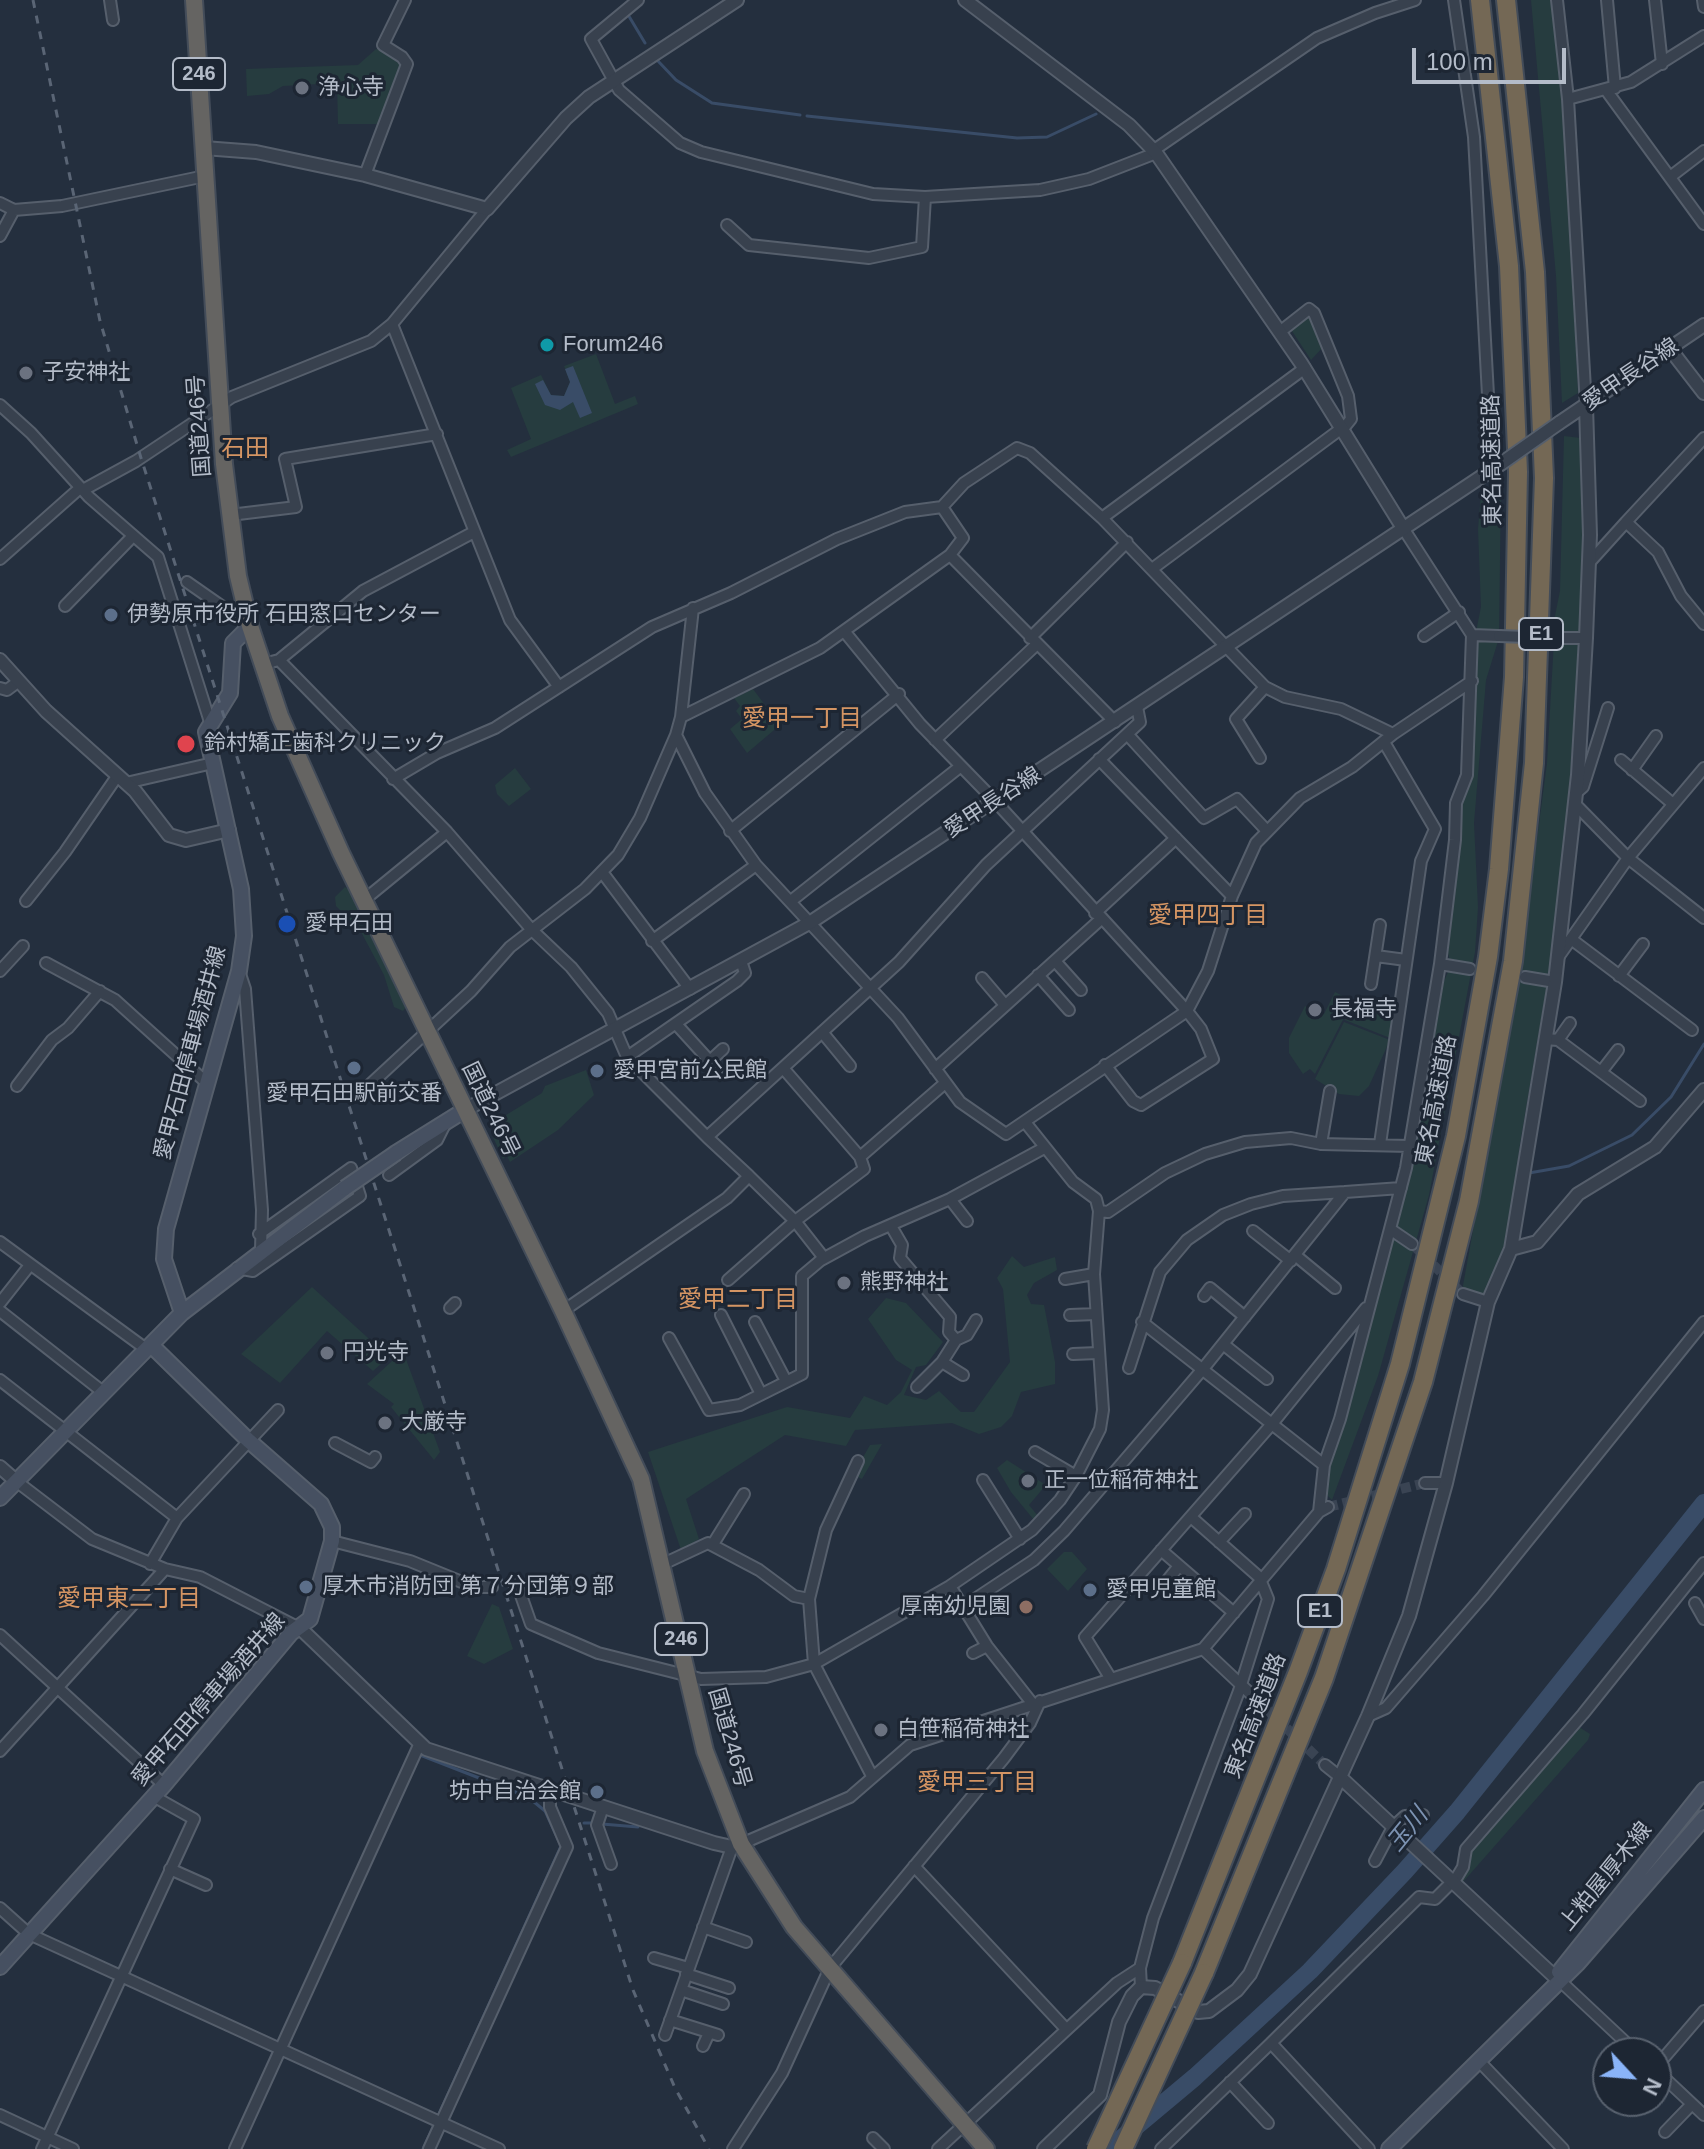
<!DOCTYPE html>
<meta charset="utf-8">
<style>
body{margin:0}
#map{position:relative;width:1704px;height:2149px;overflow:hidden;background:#242f3e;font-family:Arial,sans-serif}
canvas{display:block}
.north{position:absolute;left:1592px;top:2037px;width:80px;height:80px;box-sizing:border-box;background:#1d2633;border:2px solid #59626f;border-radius:50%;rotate:116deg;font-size:22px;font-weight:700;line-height:32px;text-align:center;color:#b4bcc9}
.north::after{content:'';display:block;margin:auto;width:28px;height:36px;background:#8ab4f8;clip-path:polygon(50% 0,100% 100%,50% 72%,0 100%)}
.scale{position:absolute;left:1412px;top:48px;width:154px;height:36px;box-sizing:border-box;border:4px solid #b4bcc9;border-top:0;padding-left:10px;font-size:24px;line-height:28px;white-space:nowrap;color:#b4bcc9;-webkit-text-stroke:6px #1d2633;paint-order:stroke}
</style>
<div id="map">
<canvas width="1704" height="2149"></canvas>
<div class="north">N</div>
<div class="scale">100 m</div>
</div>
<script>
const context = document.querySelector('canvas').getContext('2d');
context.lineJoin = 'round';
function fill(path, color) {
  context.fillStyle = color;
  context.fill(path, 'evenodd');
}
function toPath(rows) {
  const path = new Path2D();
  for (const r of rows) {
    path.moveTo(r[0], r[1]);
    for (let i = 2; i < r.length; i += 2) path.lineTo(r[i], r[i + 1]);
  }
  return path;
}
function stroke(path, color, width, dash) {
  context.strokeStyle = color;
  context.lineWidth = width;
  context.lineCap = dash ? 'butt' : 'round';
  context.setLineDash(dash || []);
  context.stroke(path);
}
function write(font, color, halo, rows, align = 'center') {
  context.font = font + ' Arial,"Noto Sans JP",sans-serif';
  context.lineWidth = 6;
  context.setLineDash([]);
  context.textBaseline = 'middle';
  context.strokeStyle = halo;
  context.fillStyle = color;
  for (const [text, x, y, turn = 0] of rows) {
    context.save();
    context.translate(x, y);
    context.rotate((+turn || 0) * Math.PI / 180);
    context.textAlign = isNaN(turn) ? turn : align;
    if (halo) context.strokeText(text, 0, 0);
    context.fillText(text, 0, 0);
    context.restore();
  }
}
const green = toPath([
 [1531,0,1554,0,1564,95,1578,393,1562,403,1556,276],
 [376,49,397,55,401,61,380,124,338,124,337,83,283,86,269,94,247,96,246,69,358,65],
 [1306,316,1311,316,1325,345,1311,360,1290,328],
 [596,354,615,404,635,396,638,404,511,457,507,450,531,439,511,388,541,375,551,395,564,396,570,382,564,366],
 [1564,436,1581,438,1584,542,1581,629,1576,637,1579,643,1569,802,1552,969,1543,978,1547,985,1520,1144,1508,1244,1486,1294,1462,1291,1518,983,1547,763,1554,640,1566,633,1552,631,1560,591],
 [1501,481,1499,638,1486,680,1474,823,1478,907,1475,952,1429,1195,1378,1376,1332,1500,1322,1490,1345,1418,1388,1247,1439,993,1451,965,1448,953,1461,835,1458,804,1470,777,1476,698,1475,637,1481,607,1478,529,1481,493],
 [753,689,780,725,747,753,730,729,742,719,736,711,740,706,734,698],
 [515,768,531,789,509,806,497,794,495,785],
 [345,887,351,891,406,1007,403,1011,394,1007,384,975,360,930,336,906,335,897],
 [1335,992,1353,1001,1373,1001,1371,1011,1394,1014,1390,1038,1345,1020,1350,1006,1315,1074,1310,1069,1303,1074,1289,1053,1289,1038,1305,1006,1324,1014],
 [1344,1022,1390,1040,1369,1086,1359,1096,1339,1094,1315,1079],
 [586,1070,594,1095,558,1130,510,1162,507,1156,503,1159,492,1135,493,1123,542,1093,545,1086],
 [1012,1256,1024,1267,1055,1257,1057,1270,1034,1283,1027,1295,1031,1304,1044,1305,1055,1362,1055,1384,1021,1392,1012,1416,1001,1427,979,1434,952,1423,855,1430,846,1446,785,1435,686,1499,699,1539,681,1550,648,1452,787,1407,850,1418,864,1396,887,1405,901,1392,912,1370,896,1360,868,1319,886,1298,906,1303,943,1342,926,1365,916,1367,904,1395,926,1400,939,1391,961,1412,974,1412,1010,1362,1003,1289,997,1278],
 [312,1287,389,1357,373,1371,327,1331,280,1383,241,1354],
 [403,1351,440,1452,434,1460,391,1407,394,1404,367,1384],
 [882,1444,862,1479,853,1475,870,1445],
 [1007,1460,1046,1485,1029,1505,1038,1516,1034,1520,1011,1492,997,1468],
 [1064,1552,1072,1552,1087,1569,1068,1591,1047,1569],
 [492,1604,499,1607,513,1649,484,1664,467,1656],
 [1579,1727,1590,1734,1588,1740,1463,1882,1458,1877,1467,1854]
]);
const water = toPath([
 [573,366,592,413,580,418,573,402,560,410,545,405,535,384,543,380,551,395,564,396,570,382,565,369]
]);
const stream = toPath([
 [627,13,645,43],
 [658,61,676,80,712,103,800,115],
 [807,116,1017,138,1047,137,1096,114],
 [1529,1173,1569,1166,1632,1135,1671,1097,1704,1044],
 [420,1755,528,1797,545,1811,561,1846,423,2149],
 [584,1823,593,1823],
 [602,1824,638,1827]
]);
const river = toPath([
 [1109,2149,1195,2077,1310,1971,1405,1871,1457,1812,1704,1503]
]);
const minorTunnel = toPath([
 [1412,1244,1463,1294],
 [1328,1507,1425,1483],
 [1254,1697,1325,1765]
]);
const minor = toPath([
 [110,0,113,20],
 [638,0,591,39,619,90,680,143,701,152,873,194,925,197,1040,190,1089,179,1156,153],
 [1454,0,1474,137,1492,469],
 [1557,0,1568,99,1586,406],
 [1607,0,1615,88],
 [1655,0,1662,64],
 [1703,0,1704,7],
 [1606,90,1704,224],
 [1568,99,1631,82,1704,36],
 [1154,150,1317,38,1375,13,1415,0],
 [365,175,407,64,402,57,383,45,405,0],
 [1670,177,1704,151],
 [0,203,14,210,62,206,205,176],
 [727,225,749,245,869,258,922,247,925,197],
 [0,236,14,210],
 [392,324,510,620,559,687],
 [1281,331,1309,309,1314,313,1348,396,1351,419,1343,429],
 [0,405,31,433,89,497,158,557,210,722],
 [83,490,136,461,232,397,371,341,392,324,487,209],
 [230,515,296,507,285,459,437,434],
 [1102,518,1305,368],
 [1626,522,1704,438],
 [950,555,1115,722],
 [0,559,80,488],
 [1588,564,1626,522,1658,552,1681,596,1704,624],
 [1152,569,1342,428],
 [187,582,250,626],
 [65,606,133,536],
 [844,631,920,724,995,801,1187,1011,1201,1029,1213,1059,1141,1105,1133,1101,1105,1065],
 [1472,635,1499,636],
 [1424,636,1459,612],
 [1030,638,1127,542],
 [1554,638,1586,638],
 [279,660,363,591,474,532],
 [263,664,279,660,447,832,531,929,571,967,608,1013,627,1057,707,1137],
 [0,688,7,690,19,681],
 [681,717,820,648,950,555,963,538,942,507],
 [1127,734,1204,818,1237,799,1267,831],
 [676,735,705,793,756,865,898,1018,960,1102,1006,1134,1187,1011,1208,971,1232,896,1256,843,1300,798,1352,767,1393,734,1472,681],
 [935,740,1036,645],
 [1384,742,1435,829],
 [1260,758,1236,719,1265,687],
 [1099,759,1232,896],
 [1621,760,1673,804],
 [1632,770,1656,736],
 [393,779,437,753,495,728,652,627,731,593,837,539,905,512,942,507,964,483,1017,448,1030,453,1102,518,1265,687,1285,697,1341,709,1393,734],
 [126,783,213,763],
 [1576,793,1583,787,1608,708],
 [1575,804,1628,858,1704,918],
 [730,831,899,694],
 [602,872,690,989],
 [364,900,447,832],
 [26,901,65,852,118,775],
 [791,901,961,766],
 [1095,913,1176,838],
 [1571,939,1692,1030],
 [652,941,756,865],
 [1376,956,1406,960],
 [1559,956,1628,858,1704,768],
 [1055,961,1081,990],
 [46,963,115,1000,208,1084],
 [1440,964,1470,969],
 [0,971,23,946],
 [239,971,245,989,262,1210,261,1250],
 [1038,975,1069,1010],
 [1619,976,1643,944],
 [1525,977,1555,982],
 [982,978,1005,1005],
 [1371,984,1380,925],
 [676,1024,717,1069],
 [822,1032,850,1066],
 [1545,1039,1558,1040,1640,1101],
 [1558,1040,1570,1023],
 [627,1057,737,981,745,973,741,961],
 [710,1061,723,1049],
 [935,1069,1101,919],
 [1601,1072,1618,1050],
 [17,1086,52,1040,68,1028,100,991],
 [361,1093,471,991,510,947,585,889,618,855,640,818,676,735,681,717,693,608],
 [1321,1144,1330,1091],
 [1380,1144,1421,861,1435,829],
 [860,1157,944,1084],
 [389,1175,437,1140,445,1124],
 [749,1176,795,1221,864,1169,860,1157,783,1068],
 [950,1199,967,1221],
 [1099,1211,1108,1212,1165,1173,1205,1154,1245,1142,1291,1138,1321,1144,1409,1146],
 [891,1226,902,1245,900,1258,950,1317,949,1332,956,1340,967,1335,976,1320],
 [1390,1229,1412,1244],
 [1253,1231,1291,1261],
 [0,1242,146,1349],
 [1295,1255,1335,1288],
 [237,1268,253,1271,360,1196,351,1168,259,1234],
 [1065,1279,1094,1274],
 [728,1280,795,1221,824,1258],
 [1463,1294,1488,1302],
 [1204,1296,1210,1288,1245,1317],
 [0,1303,30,1265],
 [450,1308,455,1303],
 [0,1311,103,1392],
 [563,1311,727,1198,749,1176,707,1137,899,962,986,865,1140,722,1137,707],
 [721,1315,761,1394],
 [1070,1315,1096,1314],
 [755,1322,786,1381],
 [1142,1322,1324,1465],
 [669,1338,709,1410,740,1405,802,1374,802,1276,821,1260,865,1236,950,1199,1044,1148],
 [956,1340,942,1362,963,1375],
 [1223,1344,1267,1379],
 [1073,1354,1098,1353],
 [1129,1368,1160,1272,1187,1240,1223,1215,1251,1204,1283,1196,1345,1192],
 [0,1380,177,1518],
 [917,1387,942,1362],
 [335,1443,371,1462,375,1457],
 [1035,1452,1076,1476],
 [858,1461,826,1530,809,1599,814,1664,872,1776],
 [983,1480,1020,1539],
 [16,1481,92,1539,165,1569,200,1577,301,1629],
 [1425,1483,1446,1483],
 [1319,1512,1324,1465,1340,1419,1406,1168,1440,964,1455,840,1456,803,1467,775,1472,635,1403,528],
 [332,1541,410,1561,474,1587,492,1587],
 [1219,1542,1245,1514],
 [713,1544,744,1494],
 [1161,1550,1234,1613],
 [150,1564,177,1518,278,1410],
 [663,1564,708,1543,759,1570,794,1596,809,1599],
 [512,1582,516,1581,531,1624,598,1653,701,1679,766,1677,814,1664,950,1586,1032,1530,1060,1500,1076,1476,1100,1429,1103,1410,1094,1274,1099,1211,1096,1199,1073,1182,1025,1122],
 [950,1586,987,1646,1032,1703],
 [1162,1587,1179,1566],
 [1695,1603,1704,1619],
 [963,1607,1034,1560,1064,1531,1202,1370,1345,1192,1401,1188],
 [0,1635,164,1785],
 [1203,1649,1254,1697],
 [973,1653,987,1646],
 [1111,1679,1085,1637,1271,1425,1366,1308],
 [1368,1716,1386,1708,1483,1596,1704,1322],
 [0,1751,165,1569],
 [1325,1765,1340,1777],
 [603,1807,597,1825,611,1864],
 [741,1844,850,1797,910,1745,1203,1649,1319,1512,1328,1507],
 [1375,1861,1393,1827,1405,1816,1423,1815],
 [914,1866,1066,2029],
 [170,1869,206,1885],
 [0,1908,29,1934,499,2149],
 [703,1927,746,1942],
 [654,1958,688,1968],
 [686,1974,729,1988],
 [1557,1978,1637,2053],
 [1141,1987,1140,1968,1153,1918,1239,1691,1268,1599,1259,1577,1191,1517],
 [681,1990,723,2004],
 [670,2020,718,2035],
 [665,2035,732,1847],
 [703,2046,709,2033],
 [1478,2060,1563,2149],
 [1656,2067,1704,2011],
 [1656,2070,1704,2115],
 [1230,2082,1268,2123],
 [0,2115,73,2149],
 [1665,2132,1692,2104],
 [873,2138,884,2149],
 [42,2149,194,1819,153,1796],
 [235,2149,420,1743],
 [429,2149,567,1847,550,1807,550,1790],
 [733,2149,782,2073,830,1968,1004,1758,1030,1723,1040,1701],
 [938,2149,1117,1983,1140,1968],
 [1161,2149,1271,2043],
 [1369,2149,1271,2043,1419,1897,1435,1899,1457,1877,1463,1867,1466,1849,1583,1714,1704,1563]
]);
const tertiary = toPath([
 [965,0,1129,125,1156,153,1301,363,1403,528],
 [204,148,256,152,365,175,487,209,566,118,589,97,737,0],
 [1670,349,1704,393],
 [1559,423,1704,325],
 [0,660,46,711,135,791,169,835,186,840,229,830],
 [465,1110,811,922,1502,463],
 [1511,1249,1537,1242,1578,1194,1655,1147,1704,1090],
 [0,1467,16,1481],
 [301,1629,426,1749,714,1843,732,1847,741,1844],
 [1340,1777,1555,1977],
 [1044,2149,1100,2095,1119,2022,1132,1996,1141,1987,1155,1988,1198,2012,1209,2011,1237,1990,1250,1974,1368,1716,1409,1616,1446,1483,1488,1302,1511,1249,1555,982,1578,775,1586,638,1590,535,1586,406]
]);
const secondary = toPath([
 [396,1153,465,1110],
 [182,1313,164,1259,166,1229,239,971,244,936,241,889,206,732,230,693,233,643,250,626],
 [0,1498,182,1313,345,1188],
 [0,1967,164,1785,291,1633,310,1619,332,1541,332,1527,321,1504,248,1440,151,1345],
 [1559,1972,1704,1790],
 [1389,2149,1578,1963,1704,1818]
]);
const trunk = toPath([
 [194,0,224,464,238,576,250,626,280,716,341,853,563,1311,641,1479,705,1751,741,1844,794,1927,986,2149]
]);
const motorway = toPath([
 [1182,1963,1298,1672,1336,1569,1400,1364,1456,1136,1488,957,1499,869,1514,677,1518,472,1509,266,1480,0],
 [1204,1973,1324,1678,1423,1382,1469,1201,1513,961,1534,763,1544,478,1535,272,1506,0]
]);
const rail = toPath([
 [33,0,100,321,141,458,633,1990,675,2088,709,2149]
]);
const minorBridge = toPath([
 [1499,636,1554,638]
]);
const tertiaryBridge = toPath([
 [1502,463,1559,423]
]);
const secondaryBridge = toPath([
 [345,1188,396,1153]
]);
const motorwayBridge = toPath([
 [1096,2149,1182,1963],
 [1123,2149,1204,1973]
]);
const markers = [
 [302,88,8,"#6b7280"],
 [547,345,8,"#0f9aa8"],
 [26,373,8,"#6b7280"],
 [111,615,8,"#5c6f8a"],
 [186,744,10,"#e0444e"],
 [287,924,10,"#1a4fb4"],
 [1315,1010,8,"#6b7280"],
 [354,1068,8,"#5c6f8a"],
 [597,1071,8,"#5c6f8a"],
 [844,1283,8,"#6b7280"],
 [327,1353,8,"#6b7280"],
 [385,1423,8,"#6b7280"],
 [1028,1481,8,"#6b7280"],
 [306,1587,8,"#5c6f8a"],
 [1090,1590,8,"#5c6f8a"],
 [1026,1607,8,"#8d6e63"],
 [881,1730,8,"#6b7280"],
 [597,1792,8,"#5c6f8a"]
];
const shields = [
 [199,74,52],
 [1541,634,44],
 [1320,1611,44],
 [681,1639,52]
];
const shieldNames = [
 ["246",199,74],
 ["E1",1541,634],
 ["E1",1320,1611],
 ["246",681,1639]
];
const poiNames = [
 ["浄心寺",318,88],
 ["Forum246",563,345],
 ["子安神社",42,373],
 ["伊勢原市役所 石田窓口センター",127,615],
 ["鈴村矯正歯科クリニック",204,744],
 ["愛甲石田",305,924],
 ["長福寺",1331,1010],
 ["愛甲宮前公民館",613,1071],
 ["愛甲石田駅前交番",354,1094,"center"],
 ["熊野神社",860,1283],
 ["円光寺",343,1353],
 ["大厳寺",401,1423],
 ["正一位稲荷神社",1044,1481],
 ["厚木市消防団 第７分団第９部",322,1587],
 ["愛甲児童館",1106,1590],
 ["厚南幼児園",1010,1607,"right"],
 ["白笹稲荷神社",897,1730],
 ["坊中自治会館",581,1792,"right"]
];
const streetNames = [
 ["愛甲長谷線",1631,375,-34],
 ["国道246号",200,426,-94],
 ["東名高速道路",1493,460,-91],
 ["愛甲長谷線",993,803,-33],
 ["愛甲石田停車場酒井線",191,1053,-75],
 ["東名高速道路",1437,1100,-79],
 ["国道246号",490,1110,64],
 ["愛甲石田停車場酒井線",209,1700,-49],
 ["東名高速道路",1256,1716,-69],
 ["国道246号",729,1738,74],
 ["上粕屋厚木線",1606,1877,-51]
];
const neighbourhoodNames = [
 ["石田",245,449],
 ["愛甲一丁目",802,719],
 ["愛甲四丁目",1208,916],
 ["愛甲二丁目",738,1300],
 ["愛甲東二丁目",129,1599],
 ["愛甲三丁目",977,1783]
];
const waterNames = [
 ["玉川",1408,1830,-51]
];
fill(green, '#263c3f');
fill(water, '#394c67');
stroke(stream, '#394c67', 3);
stroke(river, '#394c67', 18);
stroke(minorTunnel, '#3a4453', 10, [10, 5]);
stroke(minor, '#565f6c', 14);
stroke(tertiary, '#565f6c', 16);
stroke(secondary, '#565f6c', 18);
stroke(trunk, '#434c59', 20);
stroke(motorway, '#434c59', 22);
stroke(minor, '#38414e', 10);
stroke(tertiary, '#38414e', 12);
stroke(secondary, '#465061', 14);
stroke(trunk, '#656462', 16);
stroke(motorway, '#746855', 18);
stroke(rail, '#5a6575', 3, [8, 8]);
stroke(minorBridge, '#565f6c', 14, []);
stroke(tertiaryBridge, '#565f6c', 16, []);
stroke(secondaryBridge, '#565f6c', 18, []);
stroke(motorwayBridge, '#434c59', 22, []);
stroke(minorBridge, '#38414e', 10);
stroke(tertiaryBridge, '#38414e', 12);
stroke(secondaryBridge, '#465061', 14);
stroke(motorwayBridge, '#746855', 18);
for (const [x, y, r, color] of markers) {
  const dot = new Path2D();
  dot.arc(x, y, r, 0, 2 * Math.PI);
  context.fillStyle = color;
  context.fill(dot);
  stroke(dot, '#1d2633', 3);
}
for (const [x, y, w] of shields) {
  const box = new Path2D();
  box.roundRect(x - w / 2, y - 16, w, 32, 6);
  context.fillStyle = '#1d2633';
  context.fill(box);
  stroke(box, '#b4bcc9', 2);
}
write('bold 20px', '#b4bcc9', null, shieldNames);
write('22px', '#b4bcc9', '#1d2633', poiNames, 'left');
write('22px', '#b4bcc9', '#1d2633', streetNames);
write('24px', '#d59563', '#1d2633', neighbourhoodNames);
write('italic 24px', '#7c92b1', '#1d2633', waterNames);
</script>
